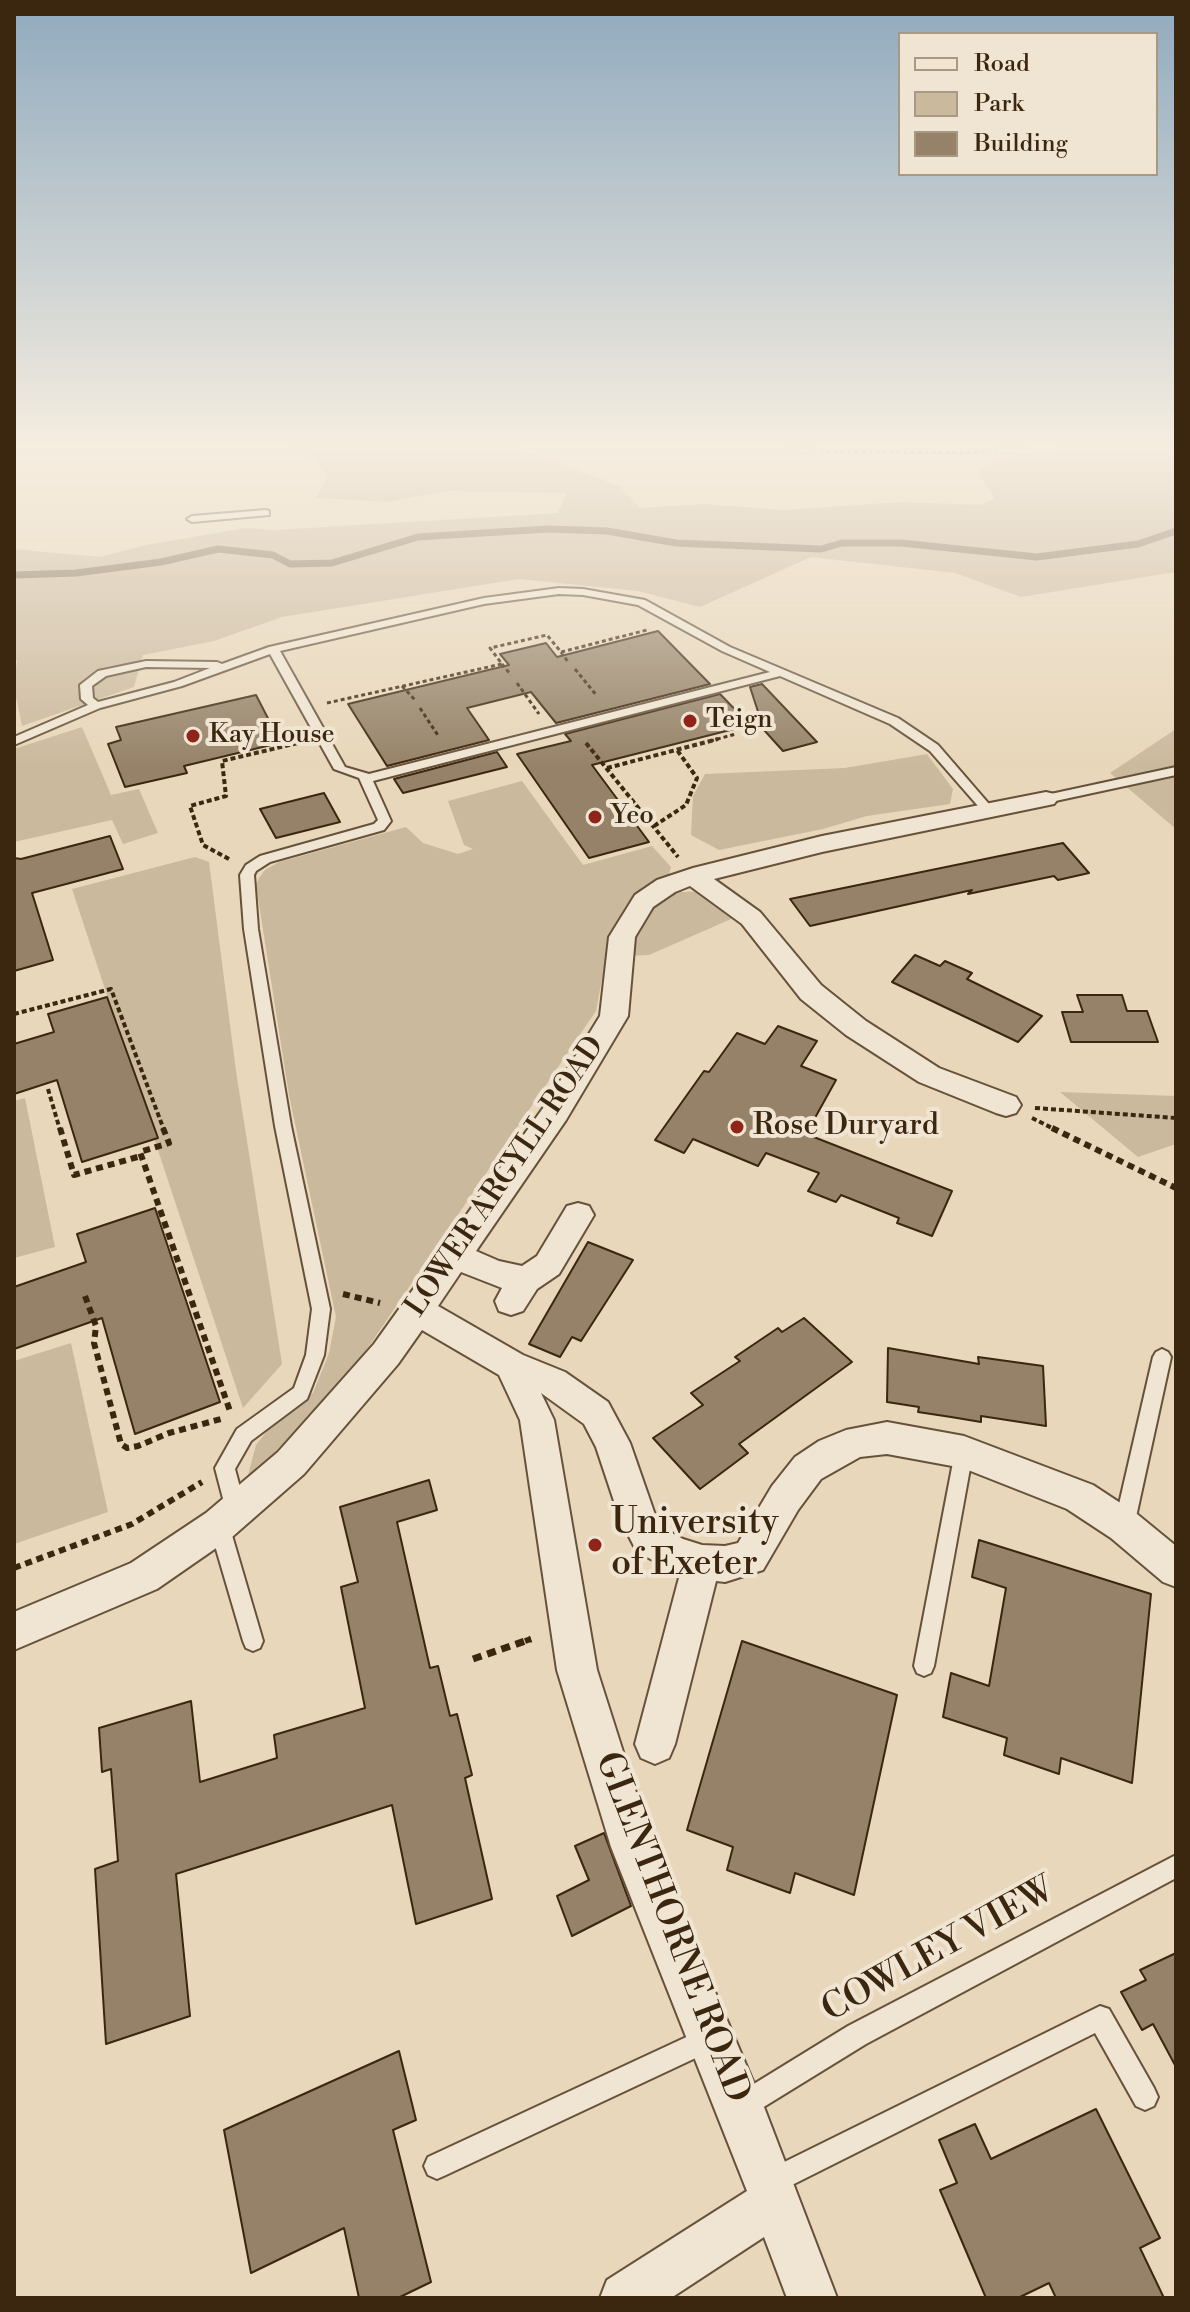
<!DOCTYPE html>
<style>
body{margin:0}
#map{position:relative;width:1190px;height:2312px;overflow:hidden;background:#e8d7ba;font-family:"Libre Bodoni",serif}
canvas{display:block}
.frame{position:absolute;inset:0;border:16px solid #3b260f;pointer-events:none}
.legend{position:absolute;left:898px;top:32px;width:260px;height:144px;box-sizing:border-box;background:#f0e5d2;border:2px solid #a89984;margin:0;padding:10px 14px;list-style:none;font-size:24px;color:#3b260f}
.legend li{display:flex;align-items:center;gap:16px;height:40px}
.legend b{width:40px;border:2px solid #a89984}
</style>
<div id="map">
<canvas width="1190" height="2312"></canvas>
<div class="frame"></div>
<ul class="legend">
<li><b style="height:10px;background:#f0e5d2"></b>Road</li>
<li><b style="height:22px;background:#cbb99d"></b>Park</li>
<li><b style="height:22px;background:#958268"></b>Building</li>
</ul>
</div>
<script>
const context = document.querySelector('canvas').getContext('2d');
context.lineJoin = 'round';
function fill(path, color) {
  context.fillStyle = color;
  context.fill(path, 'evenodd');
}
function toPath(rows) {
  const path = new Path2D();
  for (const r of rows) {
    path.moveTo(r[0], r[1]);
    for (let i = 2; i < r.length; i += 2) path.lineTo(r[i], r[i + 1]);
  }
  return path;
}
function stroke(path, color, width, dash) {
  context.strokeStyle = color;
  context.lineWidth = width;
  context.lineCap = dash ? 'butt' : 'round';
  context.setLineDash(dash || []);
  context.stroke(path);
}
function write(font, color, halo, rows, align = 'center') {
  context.font = font + ' "Libre Bodoni",serif';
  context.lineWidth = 8;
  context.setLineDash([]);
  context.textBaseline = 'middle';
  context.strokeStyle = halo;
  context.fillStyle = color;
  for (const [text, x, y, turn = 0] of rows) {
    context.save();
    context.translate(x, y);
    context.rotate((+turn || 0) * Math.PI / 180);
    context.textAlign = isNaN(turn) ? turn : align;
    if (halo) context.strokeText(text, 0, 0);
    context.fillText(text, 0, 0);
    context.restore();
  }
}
const green = toPath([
 [287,444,508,444,619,486,640,508,704,504,783,510,901,502,981,505,995,498,980,476,980,468,993,460,1074,444,1176,444,1176,572,1021,597,955,573,811,557,700,607,638,591,519,579,282,617,214,641,143,655,134,687,22,726,14,687,17,660,14,660,14,549,100,557,146,545,245,528,274,530,558,513,566,493,447,491,388,502,316,498,327,477,313,458],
 [82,727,111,795,139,789,158,833,123,844,112,820,14,842,14,749],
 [1176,729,1176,829,1110,773],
 [927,754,953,789,950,804,867,816,823,829,719,850,691,835,693,796,705,774,845,768],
 [522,781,583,865,652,846,671,867,668,878,682,892,708,891,738,916,649,955,606,957,596,1011,340,1389,247,1479,256,1445,271,1426,313,1393,329,1353,336,1317,289,1095,256,885,259,878,265,870,279,862,406,827,423,843,458,854,473,849,464,845,448,801],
 [195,857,209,862,236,1071,282,1364,243,1408,72,889],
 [1060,1092,1176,1096,1176,1144,1138,1157],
 [25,1098,55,1247,14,1258,14,1101],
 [71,1343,108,1512,14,1544,14,1361]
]);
const stream = toPath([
 [14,575,76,573,161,562,218,549,273,555,290,564,332,563,418,537,548,529,607,531,676,543,821,549,842,543,901,543,1037,557,1138,544,1176,531]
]);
const building = toPath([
 [658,631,710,684,556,723,531,692,467,708,489,740,387,766,348,704,509,665,500,654,546,643,557,657,658,631],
 [762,684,817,742,783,751,764,730,750,687,762,684],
 [720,694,750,725,592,765,649,842,589,858,517,754,571,741,565,734,720,694],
 [256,695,274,730,265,732,271,745,184,766,187,773,125,787,108,744,121,740,116,727,256,695],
 [497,752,507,767,403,793,394,779,497,752],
 [324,793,340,822,276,838,260,809,324,793],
 [110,836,123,869,32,893,53,960,14,971,14,858,21,859,110,836],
 [1063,843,1089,873,1058,880,1054,876,968,894,972,890,810,926,790,899,1063,843],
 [915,955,940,966,945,961,972,973,967,979,1042,1016,1018,1042,892,982,915,955],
 [1077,995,1122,995,1127,1011,1147,1011,1158,1042,1071,1042,1062,1012,1083,1012,1077,995],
 [107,997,158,1138,82,1162,57,1080,14,1094,14,1044,54,1032,48,1014,107,997],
 [778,1026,817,1041,801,1066,836,1080,806,1134,952,1191,932,1236,897,1223,899,1218,841,1195,836,1202,808,1191,819,1173,766,1153,758,1166,693,1139,684,1153,655,1140,704,1071,709,1072,737,1033,765,1044,778,1026],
 [155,1208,220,1402,135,1434,102,1318,14,1349,14,1287,86,1262,77,1234,155,1208],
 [588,1242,633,1260,581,1341,572,1337,560,1357,529,1344,588,1242],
 [804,1318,852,1362,739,1444,748,1453,700,1489,653,1438,703,1405,691,1393,740,1361,735,1357,778,1328,782,1332,804,1318],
 [888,1348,979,1364,978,1357,1043,1366,1046,1426,981,1416,981,1422,951,1417,918,1412,919,1407,887,1402,888,1348],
 [429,1480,437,1510,397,1522,430,1668,438,1666,450,1716,457,1714,472,1775,465,1778,492,1899,416,1924,392,1805,176,1874,190,2016,106,2044,95,1869,118,1861,111,1769,102,1772,99,1728,191,1701,200,1782,277,1758,274,1735,365,1708,341,1587,358,1582,340,1507,429,1480],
 [979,1540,1151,1594,1132,1783,1061,1758,1059,1774,1004,1755,1007,1738,943,1717,951,1673,989,1686,1006,1588,972,1577,979,1540],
 [742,1641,897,1695,854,1895,795,1873,790,1893,727,1870,733,1847,687,1830,742,1641],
 [604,1833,631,1906,572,1936,557,1896,589,1880,575,1846,604,1833],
 [1176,1953,1176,2067,1153,2024,1142,2030,1121,1992,1146,1980,1140,1970,1176,1953],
 [399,2051,416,2120,393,2130,431,2282,398,2298,359,2298,344,2228,251,2273,224,2130,399,2051],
 [1096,2109,1160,2238,1140,2248,1164,2298,1056,2298,1049,2283,1018,2298,986,2298,940,2190,957,2183,939,2140,975,2124,991,2159,1096,2109]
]);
const pathFar3 = toPath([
 [778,444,826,451,967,453,1035,444],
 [561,652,568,662],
 [502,664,511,675],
 [575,669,597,696],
 [517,683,539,714],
 [402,686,416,701],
 [327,703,502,664,490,648,547,635,561,652,647,630],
 [420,708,439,737],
 [710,741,736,734]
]);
const pathFar2 = toPath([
 [586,743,678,857],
 [607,768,718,739],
 [654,826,686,805,697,778,677,750],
 [229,859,203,845,190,806,226,796,222,761,298,743],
 [14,1014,111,989,164,1130],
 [48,1089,60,1130],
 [1035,1108,1176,1118],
 [1032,1118,1056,1130]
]);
const pathFar1 = toPath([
 [60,1128,74,1175,141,1156],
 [163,1128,169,1143,140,1152,231,1414],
 [1052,1128,1176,1188],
 [343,1294,380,1303],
 [85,1296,96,1326,94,1343,121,1444,127,1448,138,1446,169,1433,221,1419],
 [14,1568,132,1524,202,1482],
 [525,1641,531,1639]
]);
const path = toPath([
 [473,1659,531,1639]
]);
const lane = toPath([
 [266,510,269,511,269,515,192,522,187,519,192,516,266,510],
 [559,588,583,589,645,600,730,647,898,718,938,745,995,811,993,814,985,814,930,751,890,724,780,676,373,781,391,821,384,830,270,862,256,871,254,875,258,929,291,1126,330,1309,324,1355,307,1399,251,1441,235,1469,246,1510,243,1516,236,1519,229,1516,226,1510,215,1468,237,1429,294,1388,306,1355,312,1309,275,1126,244,929,240,875,246,865,260,856,374,824,378,820,359,778,334,769,270,654,182,686,100,708,14,745,14,737,88,705,81,699,80,685,98,671,146,661,217,662,222,664,269,647,484,598,559,588],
 [559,594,583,595,638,605,722,651,770,672,369,774,345,767,280,651,484,604,559,594],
 [146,667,210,668,174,682,98,702,93,698,92,686,106,676,146,667],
 [1176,767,1176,775,1046,803,1040,799,1046,795,1176,767],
 [1162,1349,1168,1352,1171,1357,1134,1526,1131,1532,1124,1535,1117,1532,1114,1526,1153,1357,1156,1352,1162,1349],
 [964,1443,971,1446,973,1452,934,1666,931,1673,924,1676,917,1673,914,1666,955,1452,957,1446,964,1443],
 [219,1516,226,1519,229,1525,263,1641,260,1648,253,1651,246,1648,243,1641,209,1525,212,1519,219,1516],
 [1176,1855,1176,1878,866,2044,749,2116,740,2120,731,2116,727,2107,731,2098,848,2026,1176,1855],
 [1100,2006,1109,2009,1154,2088,1158,2097,1154,2106,1145,2110,1136,2106,1095,2033,780,2191,771,2195,762,2191,758,2182,762,2173,1100,2006],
 [708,2027,717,2030,720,2039,717,2048,446,2175,437,2179,428,2175,424,2166,428,2157,708,2027]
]);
const street = toPath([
 [1046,792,1054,794,1058,799,1054,804,822,852,714,879,760,912,821,985,866,1021,939,1068,1016,1097,1021,1105,1016,1113,1006,1116,996,1113,919,1082,846,1035,801,999,742,924,690,886,675,892,653,907,635,937,628,1016,566,1120,476,1251,499,1261,522,1266,537,1256,567,1206,578,1203,589,1206,594,1215,559,1274,537,1289,523,1311,511,1315,499,1311,495,1301,502,1288,461,1272,438,1306,523,1355,565,1372,608,1402,630,1443,654,1512,663,1528,683,1539,702,1545,725,1546,738,1543,772,1486,795,1457,819,1441,846,1430,887,1422,964,1436,1093,1485,1137,1514,1176,1546,1176,1587,1163,1582,1111,1538,1067,1509,963,1468,887,1454,860,1457,821,1479,798,1510,763,1570,725,1582,716,1581,675,1744,669,1758,655,1764,641,1758,635,1744,680,1574,637,1552,620,1519,596,1447,584,1424,541,1393,554,1420,597,1670,653,1846,764,2107,837,2298,787,2298,764,2237,671,2298,600,2298,607,2280,747,2191,611,1847,557,1670,520,1420,499,1375,422,1330,398,1364,304,1474,232,1537,157,1589,14,1650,14,1612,131,1563,206,1513,278,1452,374,1344,546,1104,600,1016,609,937,635,895,657,880,693,868,822,836,1046,792]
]);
const markers = [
 [690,721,8,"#8f2418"],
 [193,736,8,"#8f2418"],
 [595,817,8,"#8f2418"],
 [737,1127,8,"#8f2418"],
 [595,1545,8,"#8f2418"]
];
const farPoinames = [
 ["Teign",706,721],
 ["Kay House",209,736],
 ["Yeo",611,817]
];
const poiNames = [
 ["Rose Duryard",753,1127]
];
const streetNames = [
 ["LOWER ARGYLL ROAD",506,1177,-56]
];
const nearPoinames = [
 ["University",611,1524],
 ["of Exeter",611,1565]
];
const nearStreetnames = [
 ["GLENTHORNE ROAD",671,1928,69],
 ["COWLEY VIEW",939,1951,-29]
];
fill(green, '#cbb99d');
stroke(stream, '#7f6c53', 7);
fill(building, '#958268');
stroke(building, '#3b260f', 2);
stroke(lane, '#66523a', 4);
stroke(street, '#66523a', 4);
stroke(pathFar3, '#3b260f', 3, [4, 3]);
stroke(pathFar2, '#3b260f', 4, [5, 3]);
stroke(pathFar1, '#3b260f', 6, [7, 5]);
stroke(path, '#3b260f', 7, [9, 6]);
fill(lane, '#f0e5d2');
fill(street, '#f0e5d2');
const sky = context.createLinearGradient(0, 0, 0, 768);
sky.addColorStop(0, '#90aabe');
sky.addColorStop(0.58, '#f5ede0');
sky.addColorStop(1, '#f5ede000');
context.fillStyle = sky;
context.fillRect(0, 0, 1190, 768);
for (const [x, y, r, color] of markers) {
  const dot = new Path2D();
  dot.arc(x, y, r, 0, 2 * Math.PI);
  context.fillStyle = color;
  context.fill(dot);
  stroke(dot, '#f0e5d2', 3);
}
write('26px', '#3b260f', '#f0e5d2', farPoinames, 'left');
write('30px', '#3b260f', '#f0e5d2', poiNames, 'left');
write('30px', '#3b260f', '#f0e5d2', streetNames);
write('36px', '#3b260f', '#f0e5d2', nearPoinames, 'left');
write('36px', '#3b260f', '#f0e5d2', nearStreetnames);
</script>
